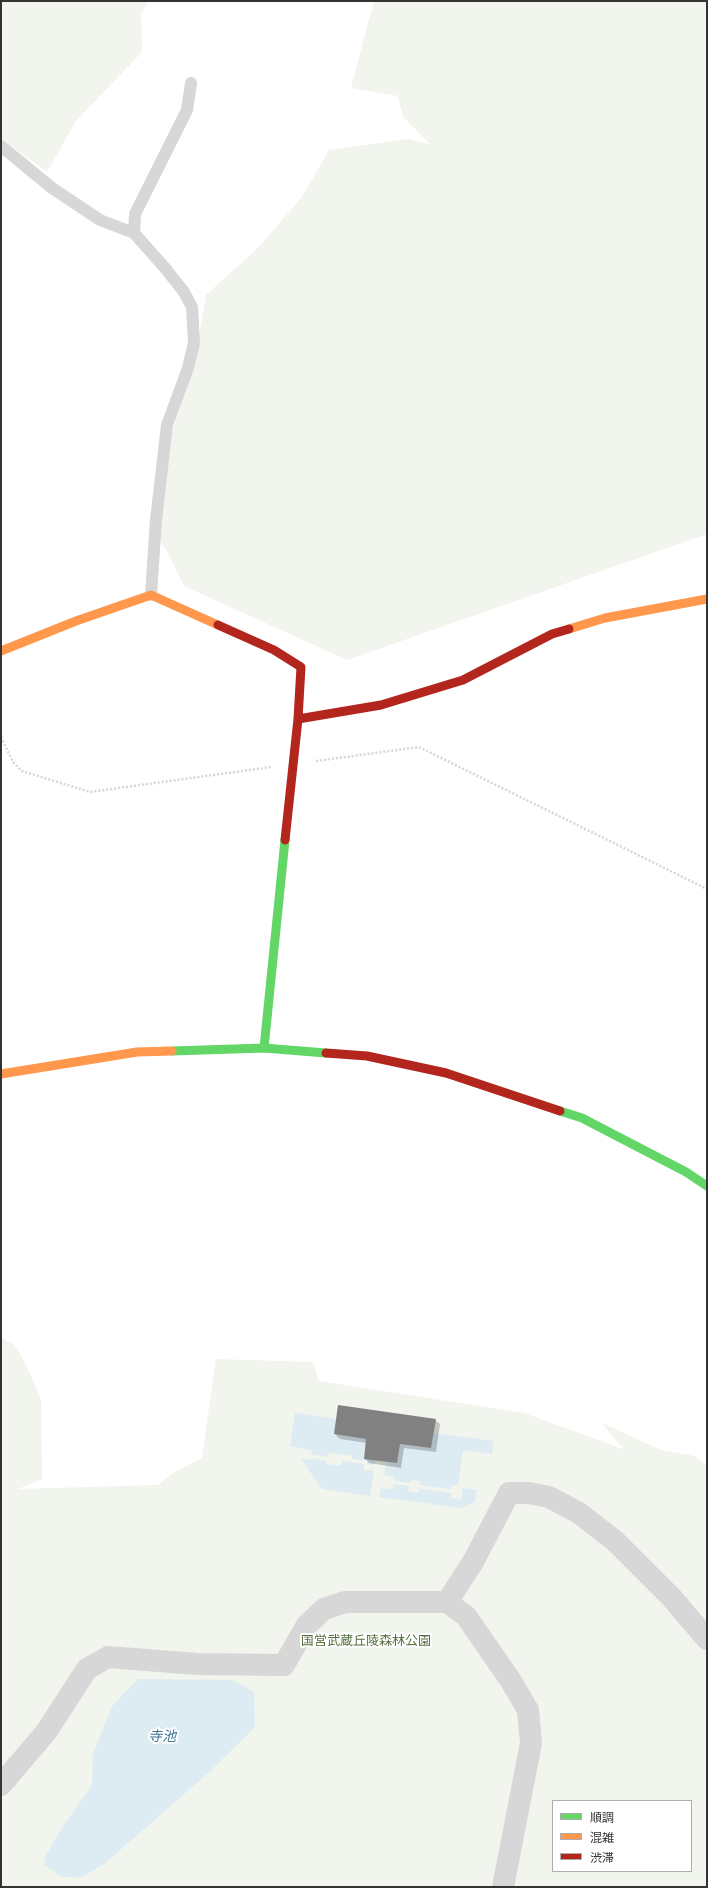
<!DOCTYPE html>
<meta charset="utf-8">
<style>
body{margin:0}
#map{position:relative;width:708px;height:1888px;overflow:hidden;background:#fff;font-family:"Fira Sans Condensed","Noto Sans JP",sans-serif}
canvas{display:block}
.frame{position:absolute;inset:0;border:2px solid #333;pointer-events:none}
.legend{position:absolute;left:552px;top:1800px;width:140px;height:72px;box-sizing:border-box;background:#fff;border:1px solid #adadad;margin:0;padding:5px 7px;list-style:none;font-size:12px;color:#333}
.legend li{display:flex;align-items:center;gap:8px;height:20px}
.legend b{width:20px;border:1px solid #adadad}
</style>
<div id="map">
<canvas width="708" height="1888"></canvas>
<div class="frame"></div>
<ul class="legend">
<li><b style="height:5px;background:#63d668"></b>順調</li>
<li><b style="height:5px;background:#ff974d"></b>混雑</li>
<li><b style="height:5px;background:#b3261e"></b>渋滞</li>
</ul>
</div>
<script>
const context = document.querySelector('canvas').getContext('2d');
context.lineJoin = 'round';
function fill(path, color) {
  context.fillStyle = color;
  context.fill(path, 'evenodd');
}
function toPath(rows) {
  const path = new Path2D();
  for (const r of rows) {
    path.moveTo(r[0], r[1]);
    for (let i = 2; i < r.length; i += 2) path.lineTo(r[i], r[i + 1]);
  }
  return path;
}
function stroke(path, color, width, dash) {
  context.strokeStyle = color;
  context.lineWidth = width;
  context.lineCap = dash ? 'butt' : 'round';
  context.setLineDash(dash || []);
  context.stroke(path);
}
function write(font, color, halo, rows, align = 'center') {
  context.font = font + ' "Fira Sans Condensed","Noto Sans JP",sans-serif';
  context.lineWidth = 4;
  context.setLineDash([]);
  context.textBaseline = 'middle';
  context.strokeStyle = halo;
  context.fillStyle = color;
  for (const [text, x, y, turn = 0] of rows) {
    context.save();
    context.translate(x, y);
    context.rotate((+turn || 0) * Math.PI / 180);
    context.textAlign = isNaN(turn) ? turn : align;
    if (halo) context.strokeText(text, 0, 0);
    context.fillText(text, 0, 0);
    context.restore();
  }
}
const green = toPath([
 [1,1,148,1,141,14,142,52,76,121,47,172,1,138],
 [374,1,707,1,707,534,347,660,184,586,167,551,150,528,163,459,194,365,206,295,259,247,302,197,329,150,408,139,430,144,403,117,398,96,351,88],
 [1,1338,14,1344,25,1363,41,1399,42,1479,18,1489,158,1485,173,1473,202,1458,216,1359,313,1362,319,1381,524,1413,626,1450,619,1444,602,1423,661,1450,694,1456,707,1466,707,1887,1,1887],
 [553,1801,691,1801,691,1871,553,1871]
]);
const water = toPath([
 [295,1413,337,1419,334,1434,366,1439,364,1459,375,1460,374,1465,367,1464,367,1461,352,1459,352,1456,329,1453,328,1457,311,1454,312,1450,290,1446],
 [433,1433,494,1441,492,1454,463,1450,458,1485,452,1485,451,1489,420,1485,421,1481,411,1480,410,1483,395,1481,395,1477,384,1475,386,1462,397,1463,400,1444,431,1448],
 [311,1458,326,1461,326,1464,341,1466,343,1461,364,1464,364,1470,374,1471,370,1496,322,1489,301,1459,311,1460],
 [394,1484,409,1486,408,1491,419,1493,419,1489,451,1493,451,1498,461,1500,463,1488,477,1490,475,1502,462,1508,379,1497,381,1488,393,1490],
 [138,1679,232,1680,254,1692,255,1727,207,1774,104,1864,79,1878,60,1876,44,1865,46,1855,63,1826,92,1786,93,1753,113,1705]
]);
const shadow = toPath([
 [435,1420,440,1424,436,1452,404,1448,401,1468,369,1463,365,1458,367,1443,340,1439,335,1434]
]);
const building = toPath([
 [338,1405,436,1419,431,1448,400,1444,397,1463,364,1459,366,1439,334,1434]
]);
const path = toPath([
 [1,737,13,762,22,771,90,792,271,767],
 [316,761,419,747,707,889]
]);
const lane = toPath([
 [1,146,52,188,100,220,134,233,165,268,184,292,192,307,194,343,188,368,167,425,156,520,151,595],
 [134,233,135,214,187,110,191,83]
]);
const street = toPath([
 [1,1785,46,1732,87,1669,108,1657,197,1664,284,1665,307,1625,324,1609,345,1602,447,1602],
 [503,1887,531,1743,528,1710,511,1681,466,1616,447,1602,473,1562,509,1493,529,1493,549,1497,579,1513,615,1541,672,1598,707,1639]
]);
const fast = toPath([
 [264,1048,285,840],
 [172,1051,264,1048,326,1053],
 [560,1111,582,1118,686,1172,707,1186]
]);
const slow = toPath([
 [569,629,605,618,707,599],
 [1,651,76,621,151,595,218,625],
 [1,1074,137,1052,172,1051]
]);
const jam = toPath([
 [218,625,274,650,301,667,298,719,285,840],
 [298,719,381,705,463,680,552,634,569,629],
 [326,1053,367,1056,446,1073,560,1111]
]);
const parkNames = [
 ["国営武蔵丘陵森林公園",366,1641]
];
const waterNames = [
 ["寺池",162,1737]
];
fill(green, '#f1f5ed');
fill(water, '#ddebf3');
fill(shadow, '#0003');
fill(building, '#818181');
stroke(path, '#d6d6d6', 2.5, [2, 2]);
stroke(lane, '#d7d7d7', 12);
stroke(street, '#d7d7d7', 22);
stroke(fast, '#63d668', 9);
stroke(slow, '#ff974d', 9);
stroke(jam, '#b3261e', 9);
write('13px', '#56703f', '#fff', parkNames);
write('italic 14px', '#3f7597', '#fff', waterNames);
</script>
